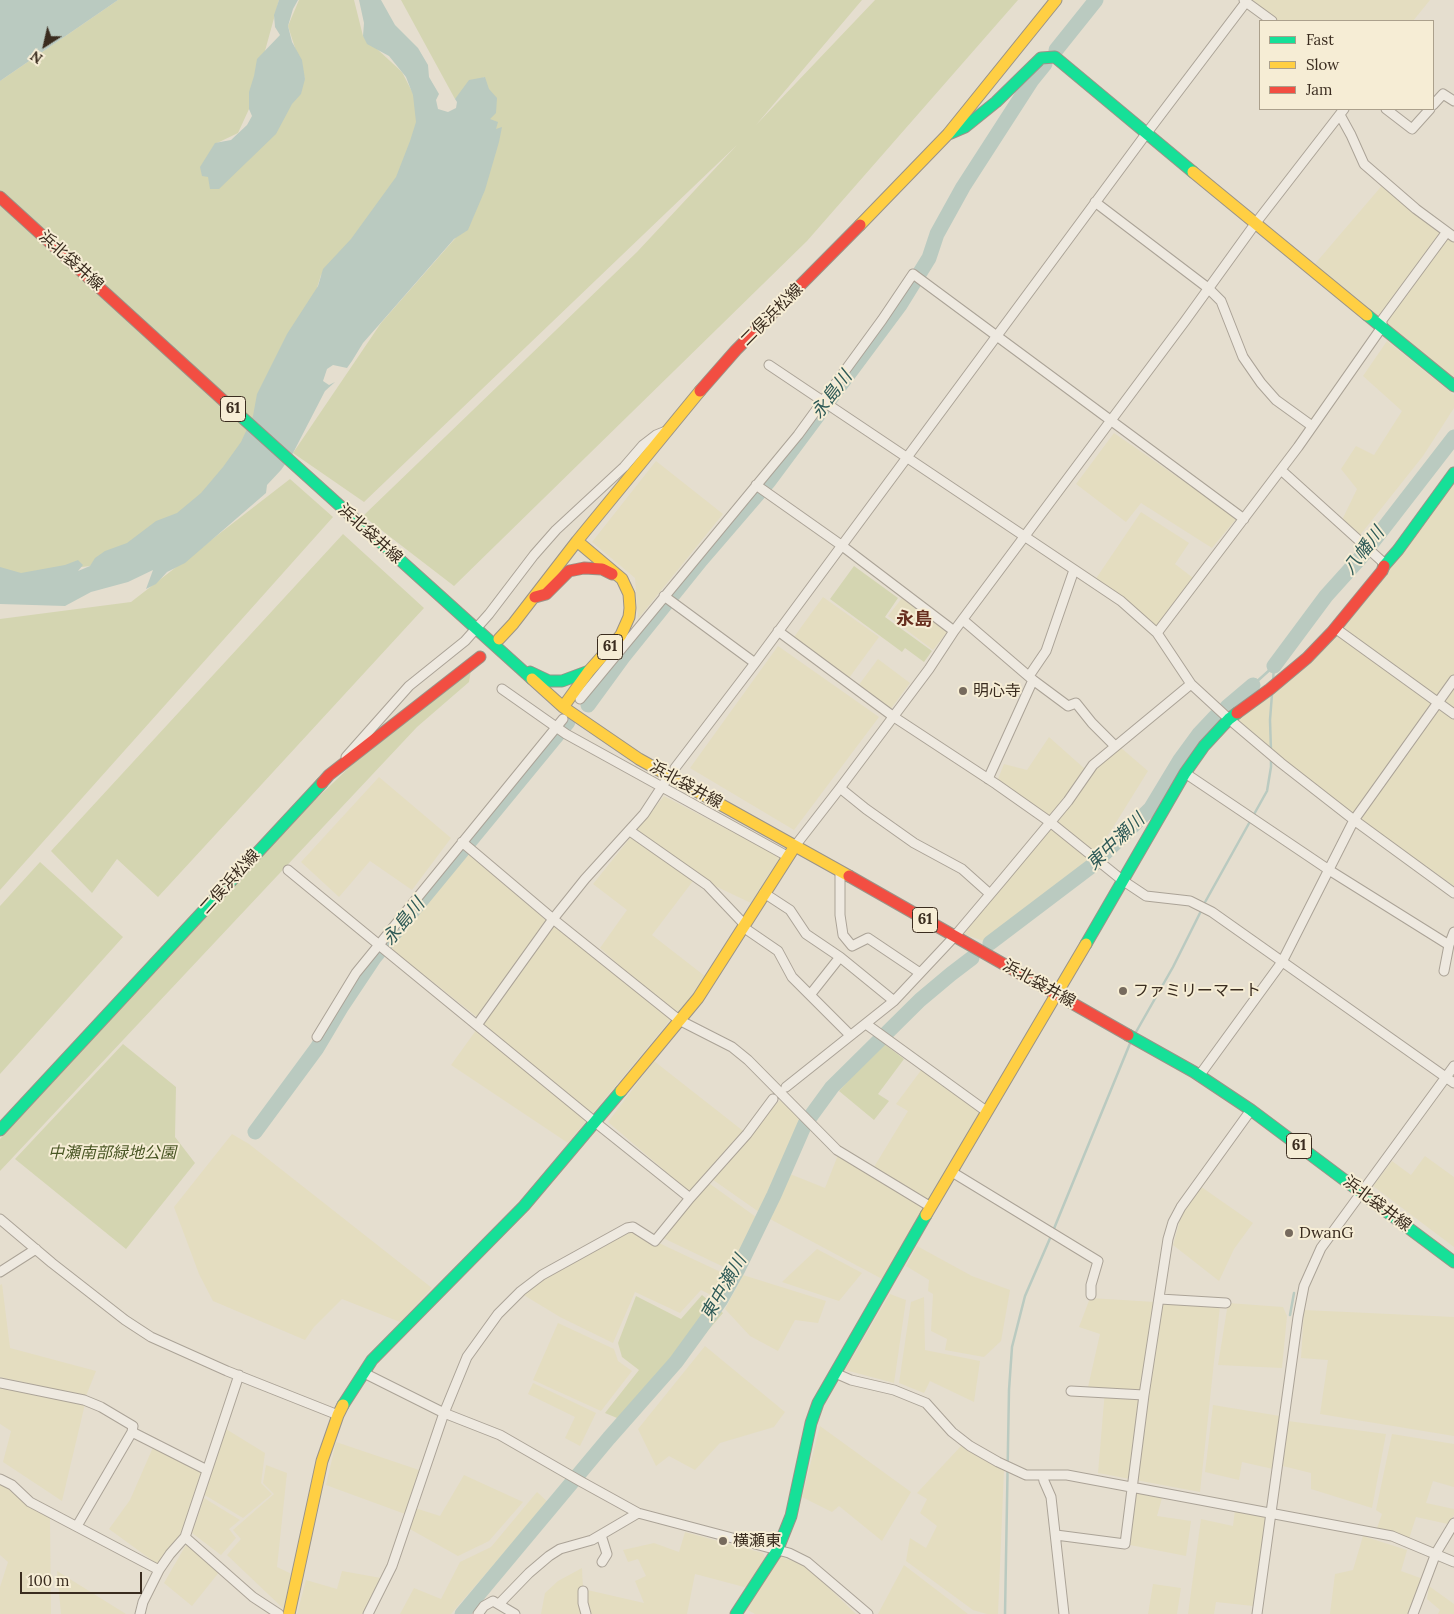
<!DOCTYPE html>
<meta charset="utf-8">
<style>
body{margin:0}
#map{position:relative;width:1454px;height:1614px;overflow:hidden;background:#e5decf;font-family:Lora,serif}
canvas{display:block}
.legend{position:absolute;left:1259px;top:20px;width:175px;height:90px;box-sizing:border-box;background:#f6edd5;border:1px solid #aba08c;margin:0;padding:6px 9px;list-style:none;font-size:15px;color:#3a2c1f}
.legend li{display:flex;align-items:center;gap:10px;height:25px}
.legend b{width:25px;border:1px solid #aba08c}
.north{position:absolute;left:20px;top:20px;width:50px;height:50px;-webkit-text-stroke:4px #f6edd5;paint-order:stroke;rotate:215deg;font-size:14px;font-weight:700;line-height:20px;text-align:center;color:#3a2c1f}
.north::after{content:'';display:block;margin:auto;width:18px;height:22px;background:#3a2c1f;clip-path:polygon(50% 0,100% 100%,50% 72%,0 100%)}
.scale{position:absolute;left:20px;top:1572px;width:122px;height:22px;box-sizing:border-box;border:2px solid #3a2c1f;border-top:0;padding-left:6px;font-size:15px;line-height:18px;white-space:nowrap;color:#3a2c1f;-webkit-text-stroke:4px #f6edd5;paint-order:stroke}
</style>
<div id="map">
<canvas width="1454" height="1614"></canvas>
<ul class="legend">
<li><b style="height:6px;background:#16e098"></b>Fast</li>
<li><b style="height:6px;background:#ffcf43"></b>Slow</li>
<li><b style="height:6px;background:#f24e42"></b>Jam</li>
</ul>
<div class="north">N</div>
<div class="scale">100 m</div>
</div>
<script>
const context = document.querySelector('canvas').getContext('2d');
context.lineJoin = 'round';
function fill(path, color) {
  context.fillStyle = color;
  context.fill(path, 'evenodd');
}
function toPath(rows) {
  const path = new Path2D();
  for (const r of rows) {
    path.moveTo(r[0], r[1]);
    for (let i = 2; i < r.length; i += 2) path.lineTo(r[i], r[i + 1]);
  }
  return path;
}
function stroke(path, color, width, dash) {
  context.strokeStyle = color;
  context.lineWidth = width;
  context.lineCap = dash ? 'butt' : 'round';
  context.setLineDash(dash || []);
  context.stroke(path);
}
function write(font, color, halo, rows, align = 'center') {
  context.font = font + ' Lora,"Noto Sans JP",serif';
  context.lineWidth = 4;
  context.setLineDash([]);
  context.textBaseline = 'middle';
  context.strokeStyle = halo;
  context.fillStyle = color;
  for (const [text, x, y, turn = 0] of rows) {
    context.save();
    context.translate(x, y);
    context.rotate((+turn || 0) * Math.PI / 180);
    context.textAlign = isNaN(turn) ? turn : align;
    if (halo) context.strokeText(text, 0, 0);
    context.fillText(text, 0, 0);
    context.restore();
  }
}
const farmland = toPath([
 [1248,0,1430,0,1413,21,1275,21],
 [1385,182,1454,238,1454,385,1314,265],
 [1387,341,1454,395,1454,408,1423,456,1357,539,1342,520,1357,489,1341,469,1356,446,1374,455,1402,411,1363,376],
 [1114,433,1237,518,1212,548,1141,503,1126,522,1076,484],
 [656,461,723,514,638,619,635,578,592,542],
 [1454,473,1454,886,1360,819,1229,719,1332,632],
 [1141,512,1189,543,1175,564,1197,581,1160,629,1093,583],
 [823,597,879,637,849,678,794,637],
 [902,598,947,632,933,650,888,616],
 [778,646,879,717,794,830,690,768],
 [878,659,910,683,890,710,858,686],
 [1049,737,1085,769,1058,809,1093,765,1120,747,1148,771,1094,858,990,943,963,934,1049,822,996,784,1004,764,1027,770],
 [379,777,451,838,412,890,370,861,339,897,301,862],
 [664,796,780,857,751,903,696,877,652,935,710,980,679,1020,600,948,627,910,593,884],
 [467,853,547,921,477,1017,389,947],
 [552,925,672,1018,568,1143,451,1065],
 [654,1061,747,1134,736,1148,780,1100,801,1120,759,1212,709,1177,706,1181,756,1217,730,1270,659,1236,693,1195,608,1122],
 [922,1069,980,1112,931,1201,874,1167,908,1111,896,1104],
 [232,1134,249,1144,432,1288,400,1322,342,1299,314,1327,305,1340,213,1301,199,1274,174,1207],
 [838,1155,924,1208,884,1280,770,1219,790,1174,825,1188],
 [1425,1156,1454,1177,1454,1247,1373,1186,1392,1161,1411,1175],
 [1200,1186,1253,1223,1234,1249,1219,1281,1173,1245,1182,1212],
 [627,1228,727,1275,715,1297,701,1290,680,1313,635,1292,613,1343,560,1317,522,1294,542,1278],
 [917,1246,972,1276,1010,1290,1001,1341,984,1357,945,1350,947,1339,931,1331,933,1294,928,1291,929,1280,906,1266],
 [817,1249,862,1273,839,1301,782,1282],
 [743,1275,826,1301,818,1323,795,1320,778,1351,750,1336,725,1309],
 [2,1284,10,1348,96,1371,86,1396,0,1377,0,1285],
 [890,1294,906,1300,894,1383,845,1370],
 [924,1297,925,1350,980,1361,974,1402,930,1381,924,1393,899,1383,911,1302],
 [1090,1298,1220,1306,1200,1492,1098,1473,1105,1390,1088,1387,1100,1334,1079,1327],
 [1228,1303,1283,1307,1287,1316,1282,1368,1218,1365],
 [1304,1310,1454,1317,1454,1436,1320,1414,1328,1360,1301,1358],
 [558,1323,614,1349,618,1361,632,1371,601,1411,533,1380],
 [705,1346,785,1412,774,1427,720,1443,695,1470,669,1456,656,1466,638,1429],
 [533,1383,596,1413,580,1446,565,1438,575,1417,528,1394],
 [0,1387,85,1404,62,1501,3,1462,11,1431,0,1424],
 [1213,1405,1280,1416,1273,1469,1242,1462,1239,1480,1205,1472],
 [1288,1421,1386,1434,1372,1508,1311,1489,1311,1473,1283,1466],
 [820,1426,911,1492,882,1541,839,1506,832,1512,802,1497],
 [226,1429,265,1453,261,1483,272,1494,243,1518,203,1494],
 [1392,1434,1454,1444,1454,1487,1433,1481,1426,1503,1454,1509,1454,1515,1448,1524,1416,1517,1408,1542,1377,1528,1382,1514,1376,1510],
 [336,1442,419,1470,405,1514,326,1485],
 [154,1445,205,1464,183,1533,157,1564,109,1529,130,1500],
 [962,1445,1004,1469,998,1614,987,1614,973,1610,906,1561,910,1538,926,1548,937,1526,920,1513,927,1499,917,1493],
 [266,1465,287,1473,277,1567,298,1577,289,1614,227,1555,241,1539,233,1530,274,1494,263,1483],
 [464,1475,523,1502,489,1541,458,1556,408,1528,415,1508,440,1516],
 [0,1483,50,1517,51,1614,0,1614,0,1587,8,1562,0,1555],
 [537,1492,548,1502,451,1614,400,1614,414,1588,441,1599,460,1562,491,1547],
 [1136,1492,1162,1498,1157,1516,1191,1521,1186,1556,1130,1545],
 [204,1498,240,1520,229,1529,236,1538,221,1555,192,1533],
 [1235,1510,1266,1516,1253,1606,1216,1602,1214,1614,1188,1614,1201,1519,1233,1526],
 [685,1532,763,1553,766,1560,748,1588,695,1574,687,1614,541,1614,545,1593,558,1581,582,1568,583,1589,644,1603,635,1581,646,1576,638,1559,628,1562,623,1550,654,1543,679,1552],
 [1363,1536,1407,1550,1401,1571,1426,1580,1412,1614,1330,1614,1335,1574,1353,1570],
 [187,1543,220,1571,192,1606,164,1583],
 [779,1556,806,1566,856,1614,755,1614,744,1608],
 [904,1565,968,1614,878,1614],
 [57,1571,126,1614,61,1614],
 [342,1571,381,1578,362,1614,297,1614,306,1580,337,1589],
 [1153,1584,1181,1588,1177,1614,1148,1614],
 [1429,1586,1454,1604,1454,1614,1438,1614,1440,1610,1427,1599]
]);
const green = toPath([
 [118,0,279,0,249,109,238,133,215,144,208,177,305,79,288,26,299,0,354,0,363,36,402,72,425,117,390,217,321,275,279,412,203,507,90,566,0,577,0,81],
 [401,0,862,0,756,125,875,0,1018,0,807,241,454,586,363,516,637,252,737,145,364,502,293,453,381,323,473,218,484,77,455,99],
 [290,479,333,517,0,890,0,619,131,602],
 [343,534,424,608,158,897,117,859,92,893,51,851],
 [854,566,898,598,885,617,932,651,924,662,905,648,902,652,830,599],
 [471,670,469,682,417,727,0,1171,0,1139,309,806,359,758],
 [40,862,123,937,0,1074,0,906],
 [883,1043,904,1059,878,1094,889,1101,874,1120,839,1091],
 [123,1044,176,1087,175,1137,195,1163,126,1249,15,1159],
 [702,1295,723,1313,629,1423,605,1413,639,1370,622,1357,618,1343,636,1296,681,1319]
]);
const water = toPath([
 [0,0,118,0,0,81],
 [279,0,298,0,293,9,288,26,292,42,302,60,305,79,301,94,292,104,276,134,219,189,210,189,208,177,202,176,200,167,215,143,231,140,247,125,252,116,249,109,249,92,254,76,257,59,280,35,275,27,274,15],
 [359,0,381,0,395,25,418,48,428,65,429,77,439,94,436,100,438,109,448,112,456,108,457,102,455,99,469,80,485,77,489,89,497,98,496,113,490,119,498,122,496,129,502,127,499,142,485,190,468,230,454,239,392,310,363,343,352,361,347,368,333,365,327,369,323,381,329,385,335,382,325,391,293,453,281,470,267,485,266,493,185,563,167,572,156,584,146,589,153,570,128,582,91,592,65,606,0,604,0,567,21,573,65,565,78,560,83,565,78,571,90,566,95,558,105,551,127,543,156,521,177,513,201,493,223,467,241,442,253,416,257,394,287,334,318,286,323,269,351,239,396,177,410,141,416,122,413,95,406,77,389,56,367,44,363,36,364,23]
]);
const stream = toPath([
 [1253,685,1274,666,1273,681],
 [1271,751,1270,720,1272,694],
 [1204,904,1267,791,1271,767,1271,759],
 [1136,1032,1173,967,1202,909],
 [1053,1231,1131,1041],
 [1290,1315,1294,1293],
 [1005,1614,1009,1390,1012,1347,1025,1296,1051,1236]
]);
const river = toPath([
 [1056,50,1096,0],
 [1274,666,1326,596,1362,556,1454,437],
 [588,705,623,657,701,560,769,481,900,305,929,258,937,234,963,187,1032,80,1045,64],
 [1227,707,1253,685],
 [990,943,1093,865,1151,808,1180,760,1199,734,1216,716],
 [255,1132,317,1048,342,1006,374,958,568,722],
 [462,1614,609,1438,676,1362,700,1329,720,1301,738,1269,774,1195,805,1124,832,1087,920,1000,951,974,972,958]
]);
const street = toPath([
 [1246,2,1272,21],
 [1433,105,1443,94,1454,101],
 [1386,109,1412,129,1430,109],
 [1340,115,1351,135,1364,164,1416,209,1454,237],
 [1095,202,1208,288,1221,301,1243,357,1261,383,1276,400,1312,426],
 [769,365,1121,601,1157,633,1191,684,1229,719,1281,763,1354,820,1454,893],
 [1281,470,1385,564],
 [756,485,841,545,954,631],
 [664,596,755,663],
 [963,620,1033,680,1068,706,1076,703,1092,723,1115,746],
 [1335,628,1454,714],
 [778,631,894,717,996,784,1050,822,1122,880,1146,896,1190,901,1212,912,1454,1083],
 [1157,633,1298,447,1382,327,1382,320,1446,233],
 [1029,676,1046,651,1074,570],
 [502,689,566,734,787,856],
 [580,699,798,435,882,320,913,274,1244,519],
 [346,757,409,686,465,641,489,614,534,555,556,530,624,467,643,445,656,435,666,431],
 [675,768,755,663,1146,134,1246,2,1244,0],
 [1185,773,1329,870,1449,945],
 [988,779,1033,680],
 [840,788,866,809,914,843,962,869,990,894],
 [630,831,707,885,744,924],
 [462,842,553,919,679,1020,732,1047,748,1060,837,1150,931,1207],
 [795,846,840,788,929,669,954,631,1185,321,1255,224,1344,109],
 [288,870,378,944],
 [840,872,840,915,843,935,852,946,868,938,920,973],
 [764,893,790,910,806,934,840,957,894,1001],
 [743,927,778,951,792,977,850,1035],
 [379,945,595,1122,690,1198,747,1134,773,1099],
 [1444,971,1449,945,1454,932],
 [810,995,840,957],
 [866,1024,986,1111],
 [477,1025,553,919,585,879,644,814,665,782],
 [317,1037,356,973,563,719],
 [1199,1076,1282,962,1354,820,1454,680],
 [786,1087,894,1001,954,937,1003,879,1068,801,1093,765,1191,684],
 [952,1172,1098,1261,1091,1285,1091,1295],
 [0,1219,52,1263,125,1320,151,1337,227,1371,338,1415],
 [0,1272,36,1249],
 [1160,1299,1226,1303],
 [364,1373,444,1413,500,1435,580,1481,638,1513,789,1553,807,1562,868,1614],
 [835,1373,851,1380,894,1390,926,1403,952,1432,970,1446,998,1462,1026,1475,1067,1475,1392,1536,1454,1562],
 [0,1383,84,1400,101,1407,133,1426,132,1432,207,1470],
 [1071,1391,1144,1395],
 [1043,1476,1044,1481,1051,1497,1064,1614],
 [0,1479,12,1485,30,1502,159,1570],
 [77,1526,132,1432],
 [601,1535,607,1554,602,1562],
 [1056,1535,1125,1544,1144,1395,1168,1239,1173,1222,1181,1207,1251,1110],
 [185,1537,253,1597,279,1614],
 [583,1591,583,1603,586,1614],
 [499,1604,529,1573,549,1556,560,1549,592,1540,638,1513],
 [140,1614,143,1602,159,1570,170,1554,185,1537,239,1375],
 [368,1614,392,1566,444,1413,467,1357,498,1314,521,1291,542,1275,627,1228,633,1227,655,1241,690,1198],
 [478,1614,484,1606,493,1601,515,1614],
 [1257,1614,1298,1317,1304,1286,1321,1248,1454,1066],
 [1413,1614,1436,1553,1454,1523]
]);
const fast = toPath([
 [951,133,965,127,996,102,1041,58,1055,57,1193,172],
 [1367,315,1454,386],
 [225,402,532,679],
 [1384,566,1398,550,1454,473],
 [530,672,549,681,562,681,589,671],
 [1086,944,1185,773,1204,746,1229,719,1237,713],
 [1128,1035,1194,1072,1251,1110,1454,1262],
 [0,1130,322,783],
 [343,1405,372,1360,524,1206,621,1091],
 [736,1614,777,1551,791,1516,811,1423,818,1403,926,1215]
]);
const slow = toPath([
 [1193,172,1367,315],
 [860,225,948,134,1056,0],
 [499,639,513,624,577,541,700,391],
 [532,679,563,707,639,759,849,876],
 [563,707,589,671,621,635,629,617,630,608,629,594,622,579,577,541],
 [621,1091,698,998,795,846],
 [926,1215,1086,944],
 [289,1614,322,1461,338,1415,343,1405]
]);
const jam = toPath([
 [0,197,225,402],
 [700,391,736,350,860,225],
 [535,597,546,594,569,571,584,568,602,569,612,574],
 [1237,713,1270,689,1307,658,1332,632,1382,571,1384,566],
 [322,783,329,775,480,657],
 [849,876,1128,1035]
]);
const markers = [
 [963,691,5,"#766a5d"],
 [1123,991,5,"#766a5d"],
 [1289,1233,5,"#766a5d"],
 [723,1541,5,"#766a5d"]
];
const shields = [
 [233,409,25],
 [610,647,25],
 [925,920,25],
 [1299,1146,25]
];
const shieldNames = [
 ["61",233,409],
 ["61",610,647],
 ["61",925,920],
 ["61",1299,1146]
];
const streetNames = [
 ["浜北袋井線",71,261,42],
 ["二俣浜松線",772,315,-45],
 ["浜北袋井線",370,534,42],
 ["浜北袋井線",686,785,29],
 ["二俣浜松線",230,882,-48],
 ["浜北袋井線",1039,984,29],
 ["浜北袋井線",1377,1204,37]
];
const poiNames = [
 ["明心寺",973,691],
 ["ファミリーマート",1133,991],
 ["DwanG",1299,1233],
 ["横瀬東",733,1541]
];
const parkNames = [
 ["中瀬南部緑地公園",112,1153]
];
const waterNames = [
 ["永島川",832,395,-53],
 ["八幡川",1364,551,-52],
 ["東中瀬川",1116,842,-44],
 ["永島川",404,922,-51],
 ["東中瀬川",724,1288,-60]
];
const neighbourhoodNames = [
 ["永島",914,620]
];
fill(farmland, '#e4ddc0');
fill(green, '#d4d5b1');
fill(water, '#bacac0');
stroke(stream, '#bacac0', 2.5);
stroke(river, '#bacac0', 15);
stroke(street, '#aba397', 11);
stroke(fast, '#9a9388', 13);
stroke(slow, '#9a9388', 13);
stroke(jam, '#9a9388', 13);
stroke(street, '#eee9e0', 9);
stroke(fast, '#16e098', 11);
stroke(slow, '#ffcf43', 11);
stroke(jam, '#f24e42', 11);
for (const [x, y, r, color] of markers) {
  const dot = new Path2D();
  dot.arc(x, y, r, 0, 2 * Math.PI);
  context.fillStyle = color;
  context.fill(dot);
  stroke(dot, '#f6edd5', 2);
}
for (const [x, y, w] of shields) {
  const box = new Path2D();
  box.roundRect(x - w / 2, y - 12.5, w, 25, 4);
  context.fillStyle = '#f6edd5';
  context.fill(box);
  stroke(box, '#3a2c1f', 1);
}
write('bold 15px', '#3a2c1f', null, shieldNames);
write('16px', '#3a2c1f', '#f6edd5', streetNames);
write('16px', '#3a2c1f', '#f6edd5', poiNames, 'left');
write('italic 16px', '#4a5725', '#f6edd5', parkNames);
write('italic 18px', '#2e5a57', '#f6edd5', waterNames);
write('bold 18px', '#672e1e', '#f6edd5', neighbourhoodNames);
</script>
